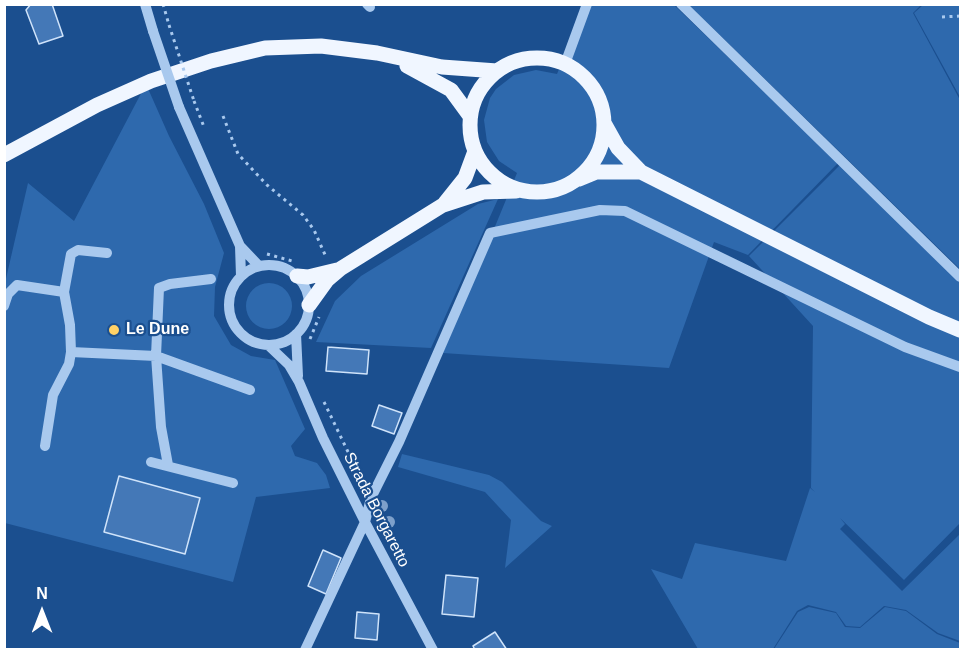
<!DOCTYPE html>
<style>
body{margin:0}
#map{position:relative;width:965px;height:654px;overflow:hidden;background:#1b4f8f;font-family:Arial,sans-serif}
canvas{display:block}
.frame{position:absolute;inset:0;border:6px solid #fff;pointer-events:none}
.north{position:absolute;left:12px;top:582px;width:60px;height:60px;-webkit-text-stroke:4px #1b4f8f;paint-order:stroke;rotate:0deg;font-size:16px;font-weight:700;line-height:24px;text-align:center;color:#fff}
.north::after{content:'';display:block;margin:auto;width:21px;height:27px;background:#fff;clip-path:polygon(50% 0,100% 100%,50% 72%,0 100%)}
</style>
<div id="map">
<canvas width="965" height="654"></canvas>
<div class="frame"></div>
<div class="north">N</div>
</div>
<script>
const context = document.querySelector('canvas').getContext('2d');
context.lineJoin = 'round';
function fill(path, color) {
  context.fillStyle = color;
  context.fill(path, 'evenodd');
}
function toPath(rows) {
  const path = new Path2D();
  for (const r of rows) {
    if (r.length === 3) {
      path.moveTo(r[0] + r[2], r[1]);
      path.arc(r[0], r[1], r[2], 0, 2 * Math.PI);
      continue;
    }
    path.moveTo(r[0], r[1]);
    for (let i = 2; i < r.length; i += 2) path.lineTo(r[i], r[i + 1]);
  }
  return path;
}
function stroke(path, color, width, dash) {
  context.strokeStyle = color;
  context.lineWidth = width;
  context.lineCap = dash ? 'butt' : 'round';
  context.setLineDash(dash || []);
  context.stroke(path);
}
function write(font, color, halo, rows, align = 'center') {
  context.font = font + ' Arial,sans-serif';
  context.lineWidth = 4.5;
  context.setLineDash([]);
  context.textBaseline = 'middle';
  context.strokeStyle = halo;
  context.fillStyle = color;
  for (const [text, x, y, turn = 0] of rows) {
    context.save();
    context.translate(x, y);
    context.rotate((+turn || 0) * Math.PI / 180);
    context.textAlign = isNaN(turn) ? turn : align;
    if (halo) context.strokeText(text, 0, 0);
    context.fillText(text, 0, 0);
    context.restore();
  }
}
const green = toPath([
 [586,5,674,5,838,163,748,255,714,242,669,368,443,353,517,173,499,161,487,142,484,120,490,98,496,89,514,75,536,70,557,74],
 [689,5,921,5,913,13,960,100,960,269],
 [923,5,960,5,960,97,914,13],
 [146,84,169,136,204,204,224,253,215,287,214,316,231,345,251,356,275,360,305,429,291,446,295,456,317,463,326,475,330,488,256,497,233,582,5,523,5,283,28,183,74,221],
 [840,165,960,283,960,523,904,580,840,518,845,524,840,529,902,591,960,534,960,641,938,633,906,610,884,606,860,627,846,626,836,612,808,605,797,611,773,649,698,649,651,569,682,579,695,543,786,561,810,488,815,492,811,488,813,326,749,256],
 [498,199,431,348,316,342,335,301,361,276,478,204],
 [269,306,23],
 [402,454,489,475,502,482,541,521,552,526,505,568,511,520,485,492,398,467],
 [809,607,836,613,845,627,860,628,885,607,906,611,937,634,960,643,960,649,774,649,798,612]
]);
const building = toPath([
 [31,4,52,4,63,36,39,44,26,10,31,4],
 [328,347,369,350,367,374,326,371,328,347],
 [379,405,402,413,394,434,372,426,379,405],
 [119,476,200,498,185,554,104,532,119,476],
 [323,550,341,558,326,594,308,586,323,550],
 [446,575,478,578,474,617,442,614,446,575],
 [357,612,379,614,377,640,355,638,357,612],
 [495,632,507,650,475,650,473,646,495,632]
]);
const path = toPath([
 [163,4,169,25],
 [942,17,960,16],
 [194,101,204,127],
 [223,116,238,154,267,185,303,215,314,230,326,257],
 [267,254,292,261],
 [310,339,319,317],
 [324,402,364,485],
 [380,517,393,544]
]);
const minor = toPath([
 [145,4,153,31],
 [367,4,370,7],
 [681,4,960,277],
 [565,64,587,4],
 [179,107,240,246,241,276],
 [240,246,259,266],
 [269,305,40],
 [4,306,8,294,17,285,64,292],
 [296,334,298,376],
 [268,345,289,365,299,382,323,438,365,522,433,650],
 [71,352,156,356,250,390],
 [45,446,53,395,69,364,71,352,70,325,64,292,71,254,78,250,107,253],
 [151,462,233,483],
 [168,465,161,427,156,356,159,288,170,284,211,279],
 [305,650,365,522,371,498,399,442,490,233,600,210,625,211,905,347,960,367]
]);
const major = toPath([
 [537,125,67],
 [407,66,451,90,470,116],
 [604,123,618,148,641,172,929,317,960,330],
 [4,155,97,105,151,81,211,61,265,48,321,46,377,53,442,67,497,71],
 [579,179,596,172,641,172],
 [445,203,465,178,475,151],
 [297,276,308,277,337,270],
 [309,305,327,280,340,269,443,205,483,192,516,191]
]);
const pathBridge = toPath([
 [169,25,194,101]
]);
const minorBridge = toPath([
 [153,31,179,107]
]);
const trees = [
 [382,506],
 [389,522]
];
const markers = [
 [114,330,6,"#ffd166"]
];
const poiNames = [
 ["Le Dune",126,330]
];
const streetNames = [
 ["Strada Borgaretto",376,510,63]
];
fill(green, '#2e69ad');
fill(building, '#4478b7');
stroke(building, '#cfe3fa', 1.5);
stroke(path, '#a9c9ee', 3, [3, 4.5]);
stroke(minor, '#a9c9ee', 10);
stroke(major, '#f0f6ff', 15);
stroke(pathBridge, '#a9c9ee', 3, [3, 4.5]);
stroke(minorBridge, '#a9c9ee', 10);
context.fillStyle = '#7ea0ca';
for (const [x, y] of trees) {
  context.beginPath();
  context.arc(x, y, 6, 0, 2 * Math.PI);
  context.fill();
}
for (const [x, y, r, color] of markers) {
  const dot = new Path2D();
  dot.arc(x, y, r, 0, 2 * Math.PI);
  context.fillStyle = color;
  context.fill(dot);
  stroke(dot, '#1b4f8f', 2);
}
write('bold 16px', '#fff', '#1b4f8f', poiNames, 'left');
write('16px', '#fff', '#1b4f8f', streetNames);
</script>
